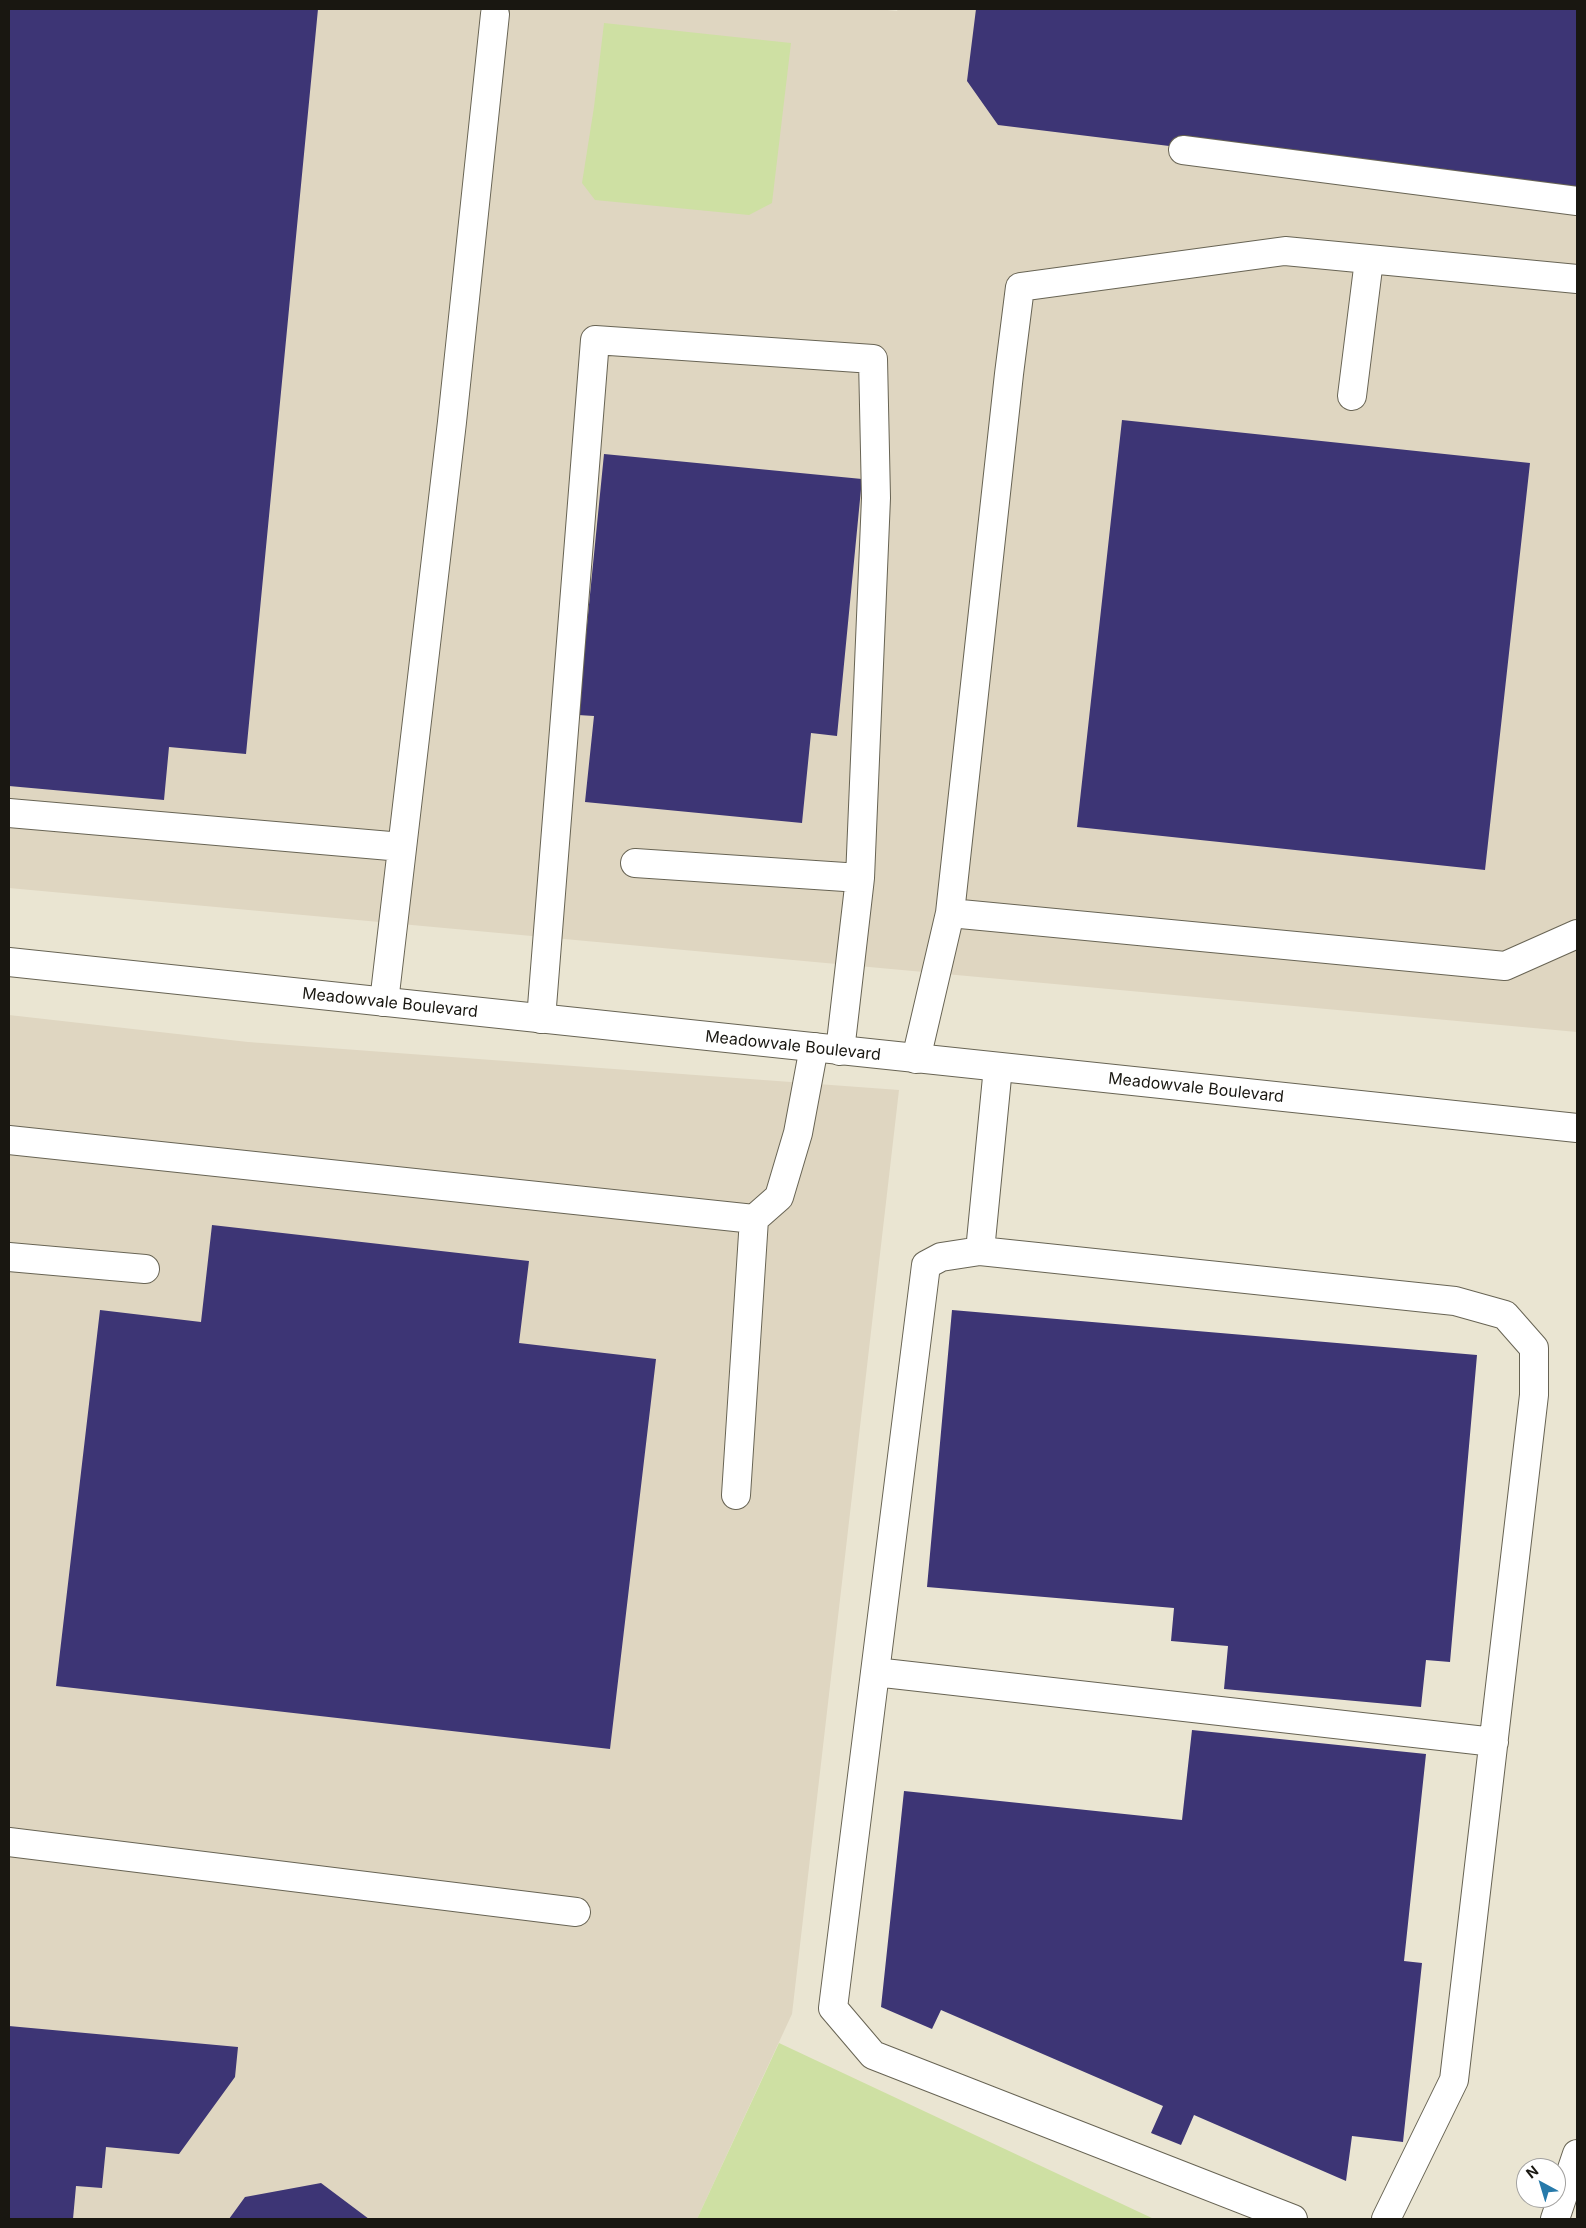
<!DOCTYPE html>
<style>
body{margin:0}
#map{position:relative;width:1586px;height:2228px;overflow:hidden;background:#eae5d2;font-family:Inter,sans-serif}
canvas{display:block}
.frame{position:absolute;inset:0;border:10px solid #191711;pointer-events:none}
.north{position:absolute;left:1516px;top:2158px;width:50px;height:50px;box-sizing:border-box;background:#fff;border:1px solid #a3a2a0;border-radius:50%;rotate:321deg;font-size:14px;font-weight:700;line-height:20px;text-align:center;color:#191711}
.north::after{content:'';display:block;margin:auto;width:18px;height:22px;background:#277aaa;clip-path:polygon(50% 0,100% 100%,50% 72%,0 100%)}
</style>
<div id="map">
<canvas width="1586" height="2228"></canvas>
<div class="frame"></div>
<div class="north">N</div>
</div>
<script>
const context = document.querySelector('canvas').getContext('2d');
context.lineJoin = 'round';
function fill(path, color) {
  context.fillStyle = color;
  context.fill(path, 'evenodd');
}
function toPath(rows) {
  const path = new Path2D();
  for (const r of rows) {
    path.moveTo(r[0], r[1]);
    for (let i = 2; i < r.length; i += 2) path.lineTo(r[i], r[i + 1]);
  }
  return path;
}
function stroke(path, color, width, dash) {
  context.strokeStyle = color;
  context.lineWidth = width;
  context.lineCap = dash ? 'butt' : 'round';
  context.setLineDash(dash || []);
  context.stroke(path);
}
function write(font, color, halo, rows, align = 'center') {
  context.font = font + ' Inter,sans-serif';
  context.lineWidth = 5;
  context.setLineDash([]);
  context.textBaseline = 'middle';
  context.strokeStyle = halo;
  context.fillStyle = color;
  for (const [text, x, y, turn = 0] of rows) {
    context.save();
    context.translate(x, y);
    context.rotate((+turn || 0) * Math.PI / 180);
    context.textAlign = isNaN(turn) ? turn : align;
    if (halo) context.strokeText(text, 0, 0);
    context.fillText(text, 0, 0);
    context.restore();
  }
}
const industrial = toPath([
 [9,9,877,9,897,11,898,9,1577,9,1577,1032,9,888],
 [9,1015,248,1042,899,1090,792,2014,697,2219,9,2219]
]);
const green = toPath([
 [604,23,791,43,772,203,749,215,595,200,582,183,594,107],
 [779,2043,1154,2219,697,2219]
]);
const building = toPath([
 [9,9,318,9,246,754,169,747,164,800,9,786],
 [976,9,1577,9,1577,196,998,125,967,81],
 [1122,420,1530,463,1485,870,1077,827],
 [604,454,862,479,837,736,811,733,802,823,585,802,594,716,578,715],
 [212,1225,529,1261,519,1343,656,1359,610,1749,56,1686,100,1310,201,1322],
 [952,1310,1477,1355,1450,1662,1426,1660,1421,1707,1224,1689,1228,1646,1171,1641,1174,1608,927,1587],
 [1192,1730,1426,1754,1404,1961,1422,1963,1403,2142,1352,2136,1346,2181,1194,2115,1181,2145,1151,2133,1163,2106,941,2010,932,2029,881,2007,904,1791,1182,1820],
 [9,2026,238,2047,235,2077,179,2154,106,2147,102,2188,76,2186,73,2219,9,2219],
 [321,2183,369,2219,229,2219,245,2197]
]);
const minor = toPath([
 [1183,150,1577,201],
 [1352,396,1369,260],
 [9,813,402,847],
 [635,863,860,878,840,1051],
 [950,913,1505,966,1577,934],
 [384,1002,452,422,495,14],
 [541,1019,595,340,873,359,876,498,860,878],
 [916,1059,950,913,1009,374,1020,287,1285,251,1577,279],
 [9,1140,754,1219,779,1197,798,1133,814,1047],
 [980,1251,998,1067],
 [9,1257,145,1269],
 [736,1495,754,1219],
 [875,1672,1494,1742],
 [9,1842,576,1912],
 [1293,2219,873,2055,833,2008,926,1265,941,1257,980,1251,1455,1301,1505,1315,1534,1348,1534,1395,1454,2080,1386,2219],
 [1555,2219,1577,2154]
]);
const major = toPath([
 [9,962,1577,1128]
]);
const streetNames = [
 ["Meadowvale Boulevard",390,1003,6],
 ["Meadowvale Boulevard",793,1046,6],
 ["Meadowvale Boulevard",1196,1088,6]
];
fill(industrial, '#dfd6c1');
fill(green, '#cee0a3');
fill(building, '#3d3575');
stroke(minor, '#686454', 30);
stroke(major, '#686454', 30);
stroke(minor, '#fff', 28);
stroke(major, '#fff', 28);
write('16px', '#191711', '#fff', streetNames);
</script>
